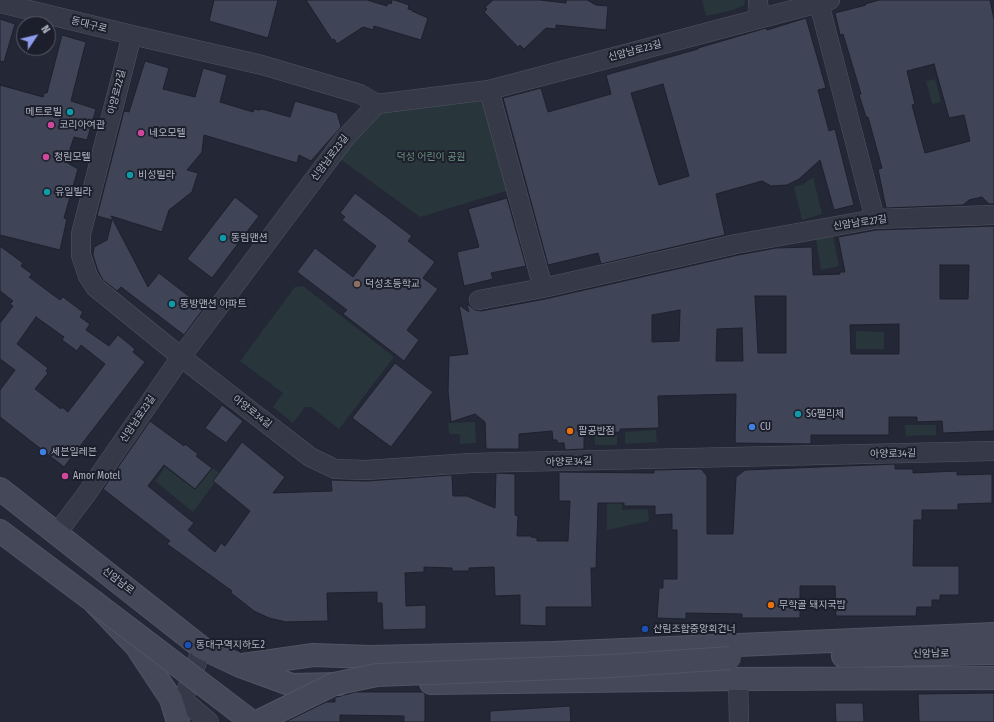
<!DOCTYPE html>
<meta charset="utf-8">
<style>
body{margin:0}
#map{position:relative;width:994px;height:722px;overflow:hidden;background:#232736;font-family:"Fira Sans Condensed",sans-serif}
canvas{display:block}
.north{position:absolute;left:16px;top:16px;width:40px;height:40px;box-sizing:border-box;background:#1c1f2b;border:1px solid #585b68;border-radius:50%;rotate:55deg;font-size:11px;font-weight:700;line-height:16px;text-align:center;color:#b1b4c3}
.north::after{content:'';display:block;margin:auto;width:14px;height:18px;background:#8d9cec;clip-path:polygon(50% 0,100% 100%,50% 72%,0 100%)}
</style>
<div id="map">
<canvas width="994" height="722"></canvas>
<div class="north">N</div>
</div>
<script>
const context = document.querySelector('canvas').getContext('2d');
context.lineJoin = 'round';
function fill(path, color) {
  context.fillStyle = color;
  context.fill(path, 'evenodd');
}
function toPath(rows) {
  const path = new Path2D();
  for (const r of rows) {
    path.moveTo(r[0], r[1]);
    for (let i = 2; i < r.length; i += 2) path.lineTo(r[i], r[i + 1]);
  }
  return path;
}
function stroke(path, color, width, dash) {
  context.strokeStyle = color;
  context.lineWidth = width;
  context.lineCap = dash ? 'butt' : 'round';
  context.setLineDash(dash || []);
  context.stroke(path);
}
function write(font, color, halo, rows, align = 'center') {
  context.font = font + ' "Fira Sans Condensed","Noto Sans KR",sans-serif';
  context.lineWidth = 4;
  context.setLineDash([]);
  context.textBaseline = 'middle';
  context.strokeStyle = halo;
  context.fillStyle = color;
  for (const [text, x, y, turn = 0] of rows) {
    context.save();
    context.translate(x, y);
    context.rotate((+turn || 0) * Math.PI / 180);
    context.textAlign = isNaN(turn) ? turn : align;
    if (halo) context.strokeText(text, 0, 0);
    context.fillText(text, 0, 0);
    context.restore();
  }
}
const green = toPath([
 [702,0,745,0,744,5,733,10,706,16],
 [935,79,941,102,932,104,926,81],
 [487,94,513,189,420,217,336,156,379,107],
 [813,177,822,214,802,220,794,187,804,184],
 [833,236,839,266,821,270,816,239],
 [303,286,394,357,339,429,311,407,305,407,293,423,273,407,283,393,240,361,295,287],
 [856,331,884,332,884,349,856,349],
 [475,422,476,443,460,444,460,434,449,434,448,423],
 [905,425,936,425,936,435,906,436],
 [595,427,607,427,607,435,617,435,617,445,595,445],
 [656,430,657,442,625,444,625,432],
 [165,467,195,490,213,468,221,474,193,512,155,481],
 [607,477,620,477,622,510,648,509,649,521,607,530]
]);
const building = toPath([
 [214,0,278,0,268,38,209,21,214,0],
 [306,0,367,0,387,6,388,3,391,4,392,0,394,0,409,5,408,9,412,10,412,11,428,18,421,40,374,26,373,30,363,27,337,44,334,39,332,40,306,0],
 [493,0,540,0,566,3,566,0,587,0,596,5,608,6,606,30,556,25,556,29,546,28,524,49,520,45,518,47,484,12,487,9,485,7,493,0],
 [879,0,990,0,994,19,994,204,989,204,982,197,969,200,963,205,886,208,878,169,882,168,868,117,866,117,859,95,861,94,843,34,840,35,835,13,866,5,865,4,879,0],
 [934,64,949,118,964,115,970,141,925,153,912,105,915,104,907,71,934,64],
 [806,18,826,88,818,90,829,131,835,129,854,205,834,210,820,160,799,179,787,185,771,186,762,181,716,194,725,235,601,264,598,253,548,265,503,98,541,88,548,112,611,94,606,75,698,49,698,48,756,31,766,28,767,30,806,18],
 [663,84,689,176,659,185,631,93,663,84],
 [0,19,15,24,4,62,0,61,0,19],
 [62,35,86,42,71,101,96,109,87,140,74,137,66,162,78,169,64,218,67,219,60,250,0,235,0,85,43,97,44,93,47,93,62,35],
 [145,61,169,68,163,89,195,97,203,68,227,75,220,102,253,112,254,109,259,110,262,109,290,117,295,101,337,113,341,127,311,161,299,155,297,163,204,135,202,152,187,170,198,173,192,192,169,210,162,232,111,216,148,287,159,273,204,308,184,335,121,287,117,291,103,280,98,271,93,255,94,247,107,240,112,220,97,216,124,111,129,112,145,61],
 [355,193,412,236,408,241,435,262,423,278,438,289,407,330,419,340,404,361,343,314,347,310,297,272,315,248,353,277,376,246,342,220,345,217,340,213,355,193],
 [235,197,259,216,212,278,187,259,235,197],
 [507,198,526,266,491,273,493,279,464,286,457,252,479,247,468,209,507,198],
 [994,226,994,431,943,433,942,421,917,422,917,417,889,417,889,435,811,435,811,444,735,443,736,394,658,396,659,428,620,429,620,432,584,434,584,449,565,450,564,443,557,443,557,440,553,440,552,431,519,434,519,449,486,449,485,422,475,414,451,422,448,391,449,356,468,354,459,305,469,312,467,305,469,305,475,310,481,311,545,299,738,255,776,248,812,247,813,275,840,274,840,272,845,272,838,237,876,230,994,226],
 [940,265,969,265,968,299,940,299,940,265],
 [755,296,786,296,786,353,758,353,755,296],
 [680,310,679,341,652,342,652,315,680,310],
 [899,324,899,354,851,354,850,325,899,324],
 [742,328,743,361,716,361,717,329,742,328],
 [0,246,23,263,21,266,32,274,29,277,60,300,63,297,83,312,80,317,90,324,86,330,109,346,118,335,135,349,133,352,145,362,64,467,0,417,0,390,15,370,0,359,0,323,13,306,10,304,13,301,0,291,0,246],
 [36,317,64,337,62,340,77,351,81,345,105,364,68,412,62,407,61,409,35,389,48,373,46,371,48,368,17,344,36,317],
 [395,363,433,392,391,447,352,418,395,363],
 [222,405,243,421,226,443,205,428,222,405],
 [150,421,184,446,185,444,198,454,196,456,212,468,195,489,164,465,148,486,194,523,188,530,215,552,221,543,225,546,250,511,213,481,242,442,285,477,273,493,332,491,331,480,367,481,452,475,453,496,467,496,495,508,496,473,515,474,515,515,518,516,517,536,532,536,531,537,537,538,537,541,568,541,570,501,559,501,559,472,654,473,654,470,701,469,707,476,707,534,733,534,736,477,745,470,895,464,895,469,913,469,913,473,957,471,957,475,992,474,992,503,958,504,958,510,922,510,922,520,914,520,913,566,959,566,959,595,940,595,940,600,932,600,932,607,917,607,916,616,836,616,835,586,800,586,800,618,742,618,742,614,686,613,686,619,657,618,659,588,663,588,663,579,677,579,677,530,672,530,672,514,655,515,655,506,624,506,624,503,598,503,596,568,591,568,592,607,546,607,546,626,520,625,520,595,495,596,494,567,469,568,469,571,452,571,452,568,424,567,424,572,405,573,406,606,426,605,426,629,383,630,382,603,377,603,377,592,327,593,328,621,286,622,269,618,254,611,231,593,232,591,167,544,170,541,103,489,150,421],
 [355,692,423,692,425,694,425,722,404,722,404,716,340,715,340,722,285,722,326,702,335,702,335,697,337,697,355,692],
 [994,693,994,722,919,722,918,694,994,693],
 [835,703,863,703,864,722,836,722,835,703],
 [570,706,571,722,490,722,490,711,570,706]
]);
const street = toPath([
 [758,0,759,18],
 [0,3,132,35,262,65,360,94,377,104],
 [819,3,875,219],
 [132,35,81,234,81,255,88,276,95,287,181,357,310,457,335,469,366,470,471,463,994,451],
 [489,90,543,288],
 [479,300,543,288,736,244,875,219,994,215],
 [57,533,85,496,181,357,345,138,377,104,489,90,830,0],
 [202,648,183,700,209,722],
 [738,679,739,722]
]);
const secondary = toPath([
 [0,489,202,648,240,666,292,685,339,684],
 [0,531,93,601,136,646,171,699,178,722],
 [843,656,994,653],
 [243,665,313,655,370,657,553,653,994,634],
 [431,683,738,679,994,678]
]);
const secondaryBridge = toPath([
 [93,601,252,722],
 [257,722,334,684,377,675,611,666,730,658]
]);
const markers = [
 [70,112,4,"#0f9aa8"],
 [51,125,4,"#d1479c"],
 [141,133,4,"#d1479c"],
 [46,157,4,"#d1479c"],
 [130,175,4,"#0f9aa8"],
 [47,192,4,"#0f9aa8"],
 [223,238,4,"#0f9aa8"],
 [357,284,4,"#8d6e63"],
 [172,304,4,"#0f9aa8"],
 [798,414,4,"#0f9aa8"],
 [752,427,4,"#3f7fe0"],
 [570,431,4,"#e8710a"],
 [43,452,4,"#3f7fe0"],
 [65,476,4,"#d1479c"],
 [771,605,4,"#e8710a"],
 [645,629,4,"#1a4fb4"],
 [188,645,4,"#1a4fb4"]
];
const streetNames = [
 ["동대구로",89,25,14],
 ["신암남로23길",635,51,-15],
 ["아양로22길",117,92,-76],
 ["신암남로23길",330,158,-53],
 ["신암남로27길",860,223,-8],
 ["아양로34길",252,412,38],
 ["신암남로23길",138,419,-56],
 ["아양로34길",893,454,-1],
 ["아양로34길",569,462,-2],
 ["신암남로",118,581,38],
 ["신암남로",931,654,-1]
];
const poiNames = [
 ["메트로빌",62,112,"right"],
 ["코리아여관",59,125],
 ["네오모텔",149,133],
 ["청림모텔",54,157],
 ["비성빌라",138,175],
 ["유일빌라",55,192],
 ["동림맨션",231,238],
 ["덕성초등학교",365,284],
 ["동방맨션 아파트",180,304],
 ["SG팰리체",806,414],
 ["CU",760,427],
 ["팔공반점",578,431],
 ["세븐일레븐",51,452],
 ["Amor Motel",73,476],
 ["무학골 돼지국밥",779,605],
 ["산림조합중앙회건너",653,629],
 ["동대구역지하도2",196,645]
];
const parkNames = [
 ["덕성 어린이 공원",431,157]
];
fill(green, '#28353a');
fill(building, '#3f4456');
stroke(building, '#1e212d', 1);
stroke(street, '#515462', 20);
stroke(secondary, '#515462', 24);
stroke(street, '#363947', 19);
stroke(secondary, '#454859', 22);
stroke(secondaryBridge, '#515462', 24, []);
stroke(secondaryBridge, '#454859', 22);
for (const [x, y, r, color] of markers) {
  const dot = new Path2D();
  dot.arc(x, y, r, 0, 2 * Math.PI);
  context.fillStyle = color;
  context.fill(dot);
  stroke(dot, '#1c1f2b', 1.5);
}
write('10px', '#b1b4c3', '#1c1f2b', streetNames);
write('10px', '#b1b4c3', '#1c1f2b', poiNames, 'left');
write('10px', '#6b917c', '#1c1f2b', parkNames);
</script>
